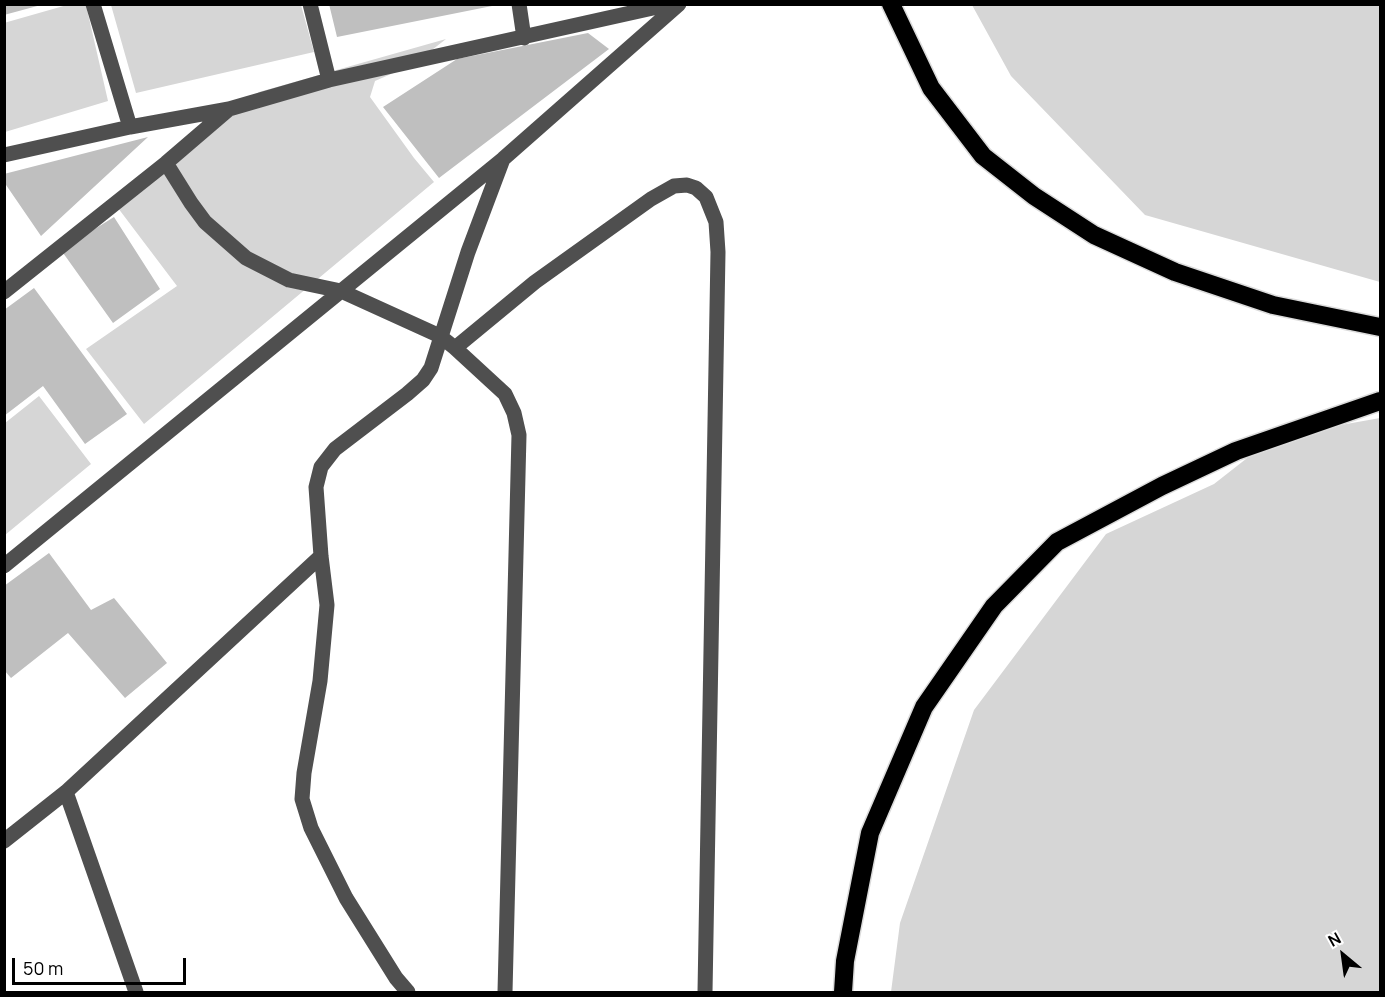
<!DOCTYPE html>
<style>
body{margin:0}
#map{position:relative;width:1385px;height:997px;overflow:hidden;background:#fff;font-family:Manrope,sans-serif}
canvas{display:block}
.frame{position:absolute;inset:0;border:6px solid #000;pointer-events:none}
.north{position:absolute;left:1313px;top:925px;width:60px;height:60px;-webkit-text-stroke:4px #fff;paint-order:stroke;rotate:331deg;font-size:16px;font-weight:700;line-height:24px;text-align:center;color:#000}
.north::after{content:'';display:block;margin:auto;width:21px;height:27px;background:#000;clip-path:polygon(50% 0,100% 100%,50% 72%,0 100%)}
.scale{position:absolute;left:12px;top:958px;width:174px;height:27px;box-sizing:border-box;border:3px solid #000;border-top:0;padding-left:8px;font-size:18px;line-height:21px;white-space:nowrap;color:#000;-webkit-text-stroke:4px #fff;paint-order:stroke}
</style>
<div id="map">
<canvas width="1385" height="997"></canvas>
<div class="frame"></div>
<div class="north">N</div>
<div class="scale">50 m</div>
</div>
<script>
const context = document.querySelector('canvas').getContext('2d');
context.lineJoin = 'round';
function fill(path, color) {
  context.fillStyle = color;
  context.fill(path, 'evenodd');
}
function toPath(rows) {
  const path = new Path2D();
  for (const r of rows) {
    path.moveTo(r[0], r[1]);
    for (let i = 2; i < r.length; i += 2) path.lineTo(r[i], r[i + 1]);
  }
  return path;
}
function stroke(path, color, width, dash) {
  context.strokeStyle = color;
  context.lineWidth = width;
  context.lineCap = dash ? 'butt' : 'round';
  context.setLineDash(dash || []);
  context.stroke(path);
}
const green = toPath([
 [67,5,86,5,108,101,5,132,4,23],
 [111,5,301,5,314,52,136,93],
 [972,5,1380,5,1380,282,1145,215,1011,76],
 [446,39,414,64,375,81,370,97,414,158,434,182,144,424,86,349,177,286,118,208,259,92],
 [39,396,91,464,5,535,5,423],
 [1380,418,1380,992,891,992,900,923,974,710,1106,534,1214,484,1274,437]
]);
const building = toPath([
 [4,4,41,4,41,5,4,15],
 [329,4,491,4,492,6,337,37],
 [588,33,609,49,439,178,383,107,457,59],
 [148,137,41,236,4,182,4,174],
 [114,217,160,289,113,323,61,250],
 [34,288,127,414,85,444,43,386,4,416,4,310],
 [49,553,91,610,114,598,167,663,125,698,68,633,11,678,4,670,4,586]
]);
const minor = toPath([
 [93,4,130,127],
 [310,4,329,80],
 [519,4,524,38],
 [4,155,130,127,229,109],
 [166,163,191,203,205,222,246,258,289,280,341,291,440,336,455,348,505,394,514,413,519,435,505,992],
 [4,292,166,163,229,109,329,80,671,4],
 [455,348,535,282,651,199,674,186,687,185,696,188,706,197,716,222,718,252,705,992],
 [4,566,503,159,679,4],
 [66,792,136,992],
 [4,841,66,792,321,556],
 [408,992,396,978,346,898,311,828,302,799,304,773,320,681,327,605,321,556,316,487,321,467,335,449,407,394,423,380,431,368,468,252,503,159]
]);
const highway = toPath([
 [891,4,931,88,983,156,1034,196,1094,235,1175,272,1273,305,1380,327],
 [843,992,845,961,870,833,924,707,994,606,1057,542,1162,486,1236,451,1380,401]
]);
fill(green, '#d6d6d6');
fill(building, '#bfbfbf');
stroke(highway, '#dbdbdb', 21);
stroke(minor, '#4f4f4f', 15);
stroke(highway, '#000', 18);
</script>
